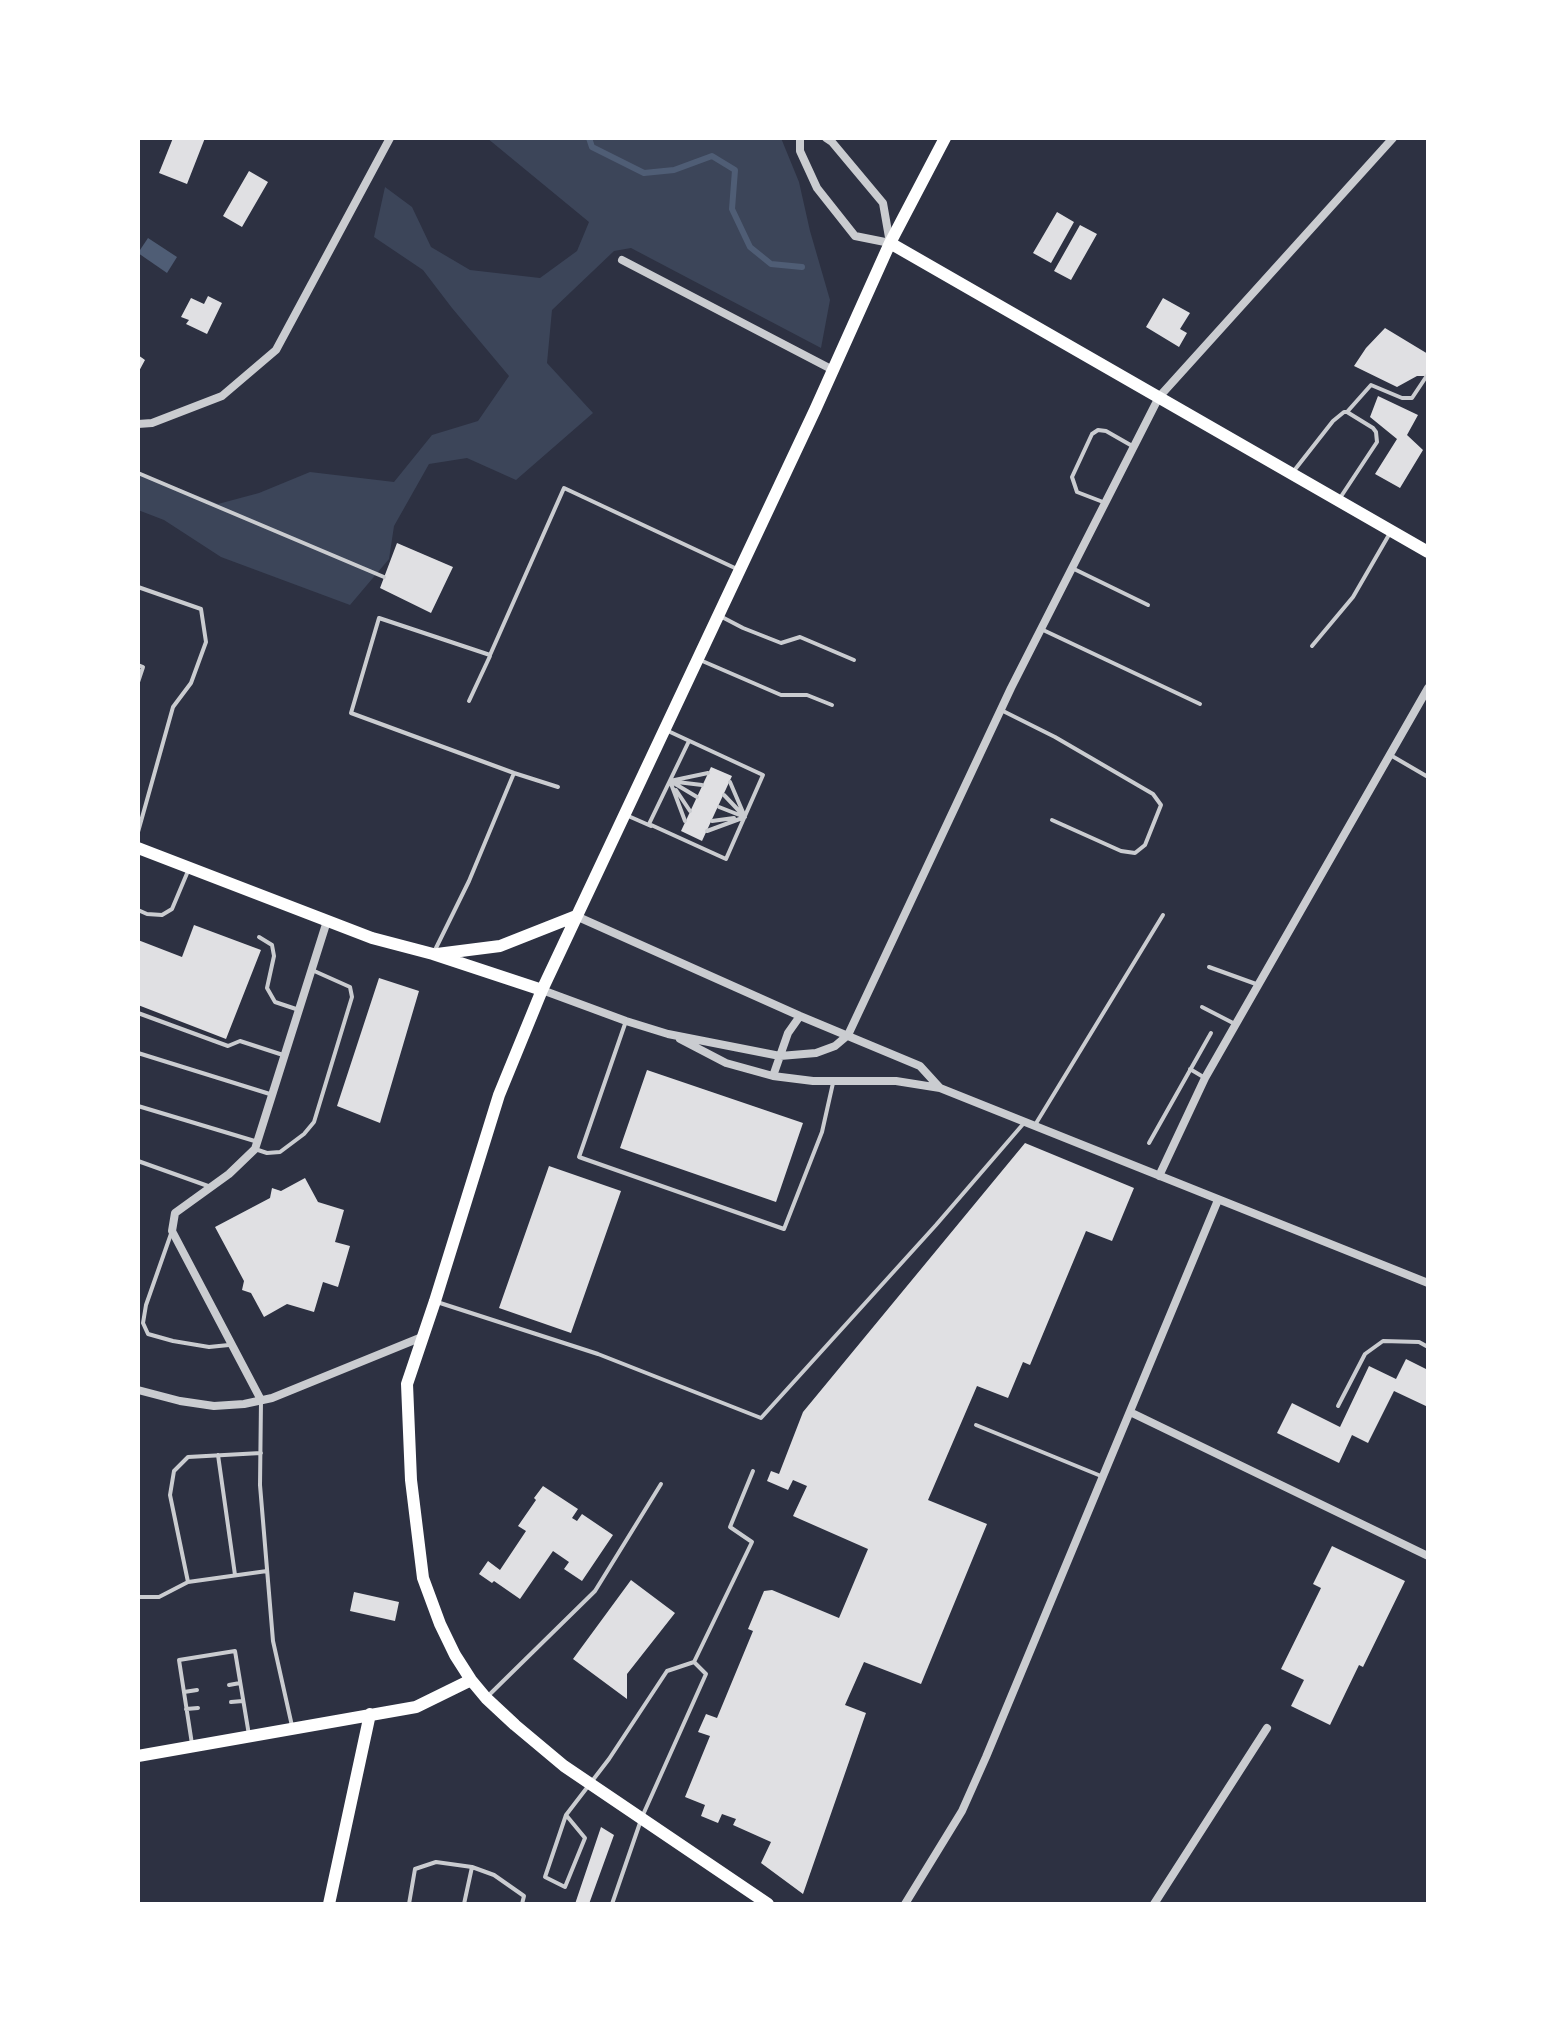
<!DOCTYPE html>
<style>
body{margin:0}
#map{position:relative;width:1566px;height:2042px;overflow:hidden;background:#2d3142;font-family:Literata,serif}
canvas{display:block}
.frame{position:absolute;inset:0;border:140px solid #fff;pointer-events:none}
</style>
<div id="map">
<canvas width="1566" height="2042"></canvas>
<div class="frame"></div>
</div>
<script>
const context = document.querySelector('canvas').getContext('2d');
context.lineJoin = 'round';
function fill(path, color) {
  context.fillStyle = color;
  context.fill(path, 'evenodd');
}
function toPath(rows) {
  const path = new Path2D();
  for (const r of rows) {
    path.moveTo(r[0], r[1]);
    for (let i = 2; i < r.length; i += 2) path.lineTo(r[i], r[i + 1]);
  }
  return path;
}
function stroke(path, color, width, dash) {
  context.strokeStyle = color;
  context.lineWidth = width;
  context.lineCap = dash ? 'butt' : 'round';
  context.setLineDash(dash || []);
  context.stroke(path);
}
const green = toPath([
 [487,138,781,138,799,182,810,231,830,300,821,348,631,248,614,251,552,310,547,363,593,413,516,480,467,458,429,464,394,526,389,559,350,605,221,557,164,520,138,510,138,472,218,504,259,493,310,472,394,482,432,435,478,421,509,376,452,308,423,270,374,237,385,187,412,207,431,247,470,270,540,278,577,251,589,222]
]);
const water = toPath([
 [148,238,177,257,167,273,138,253]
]);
const stream = toPath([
 [589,138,592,147,644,173,674,170,712,156,735,170,732,209,750,247,771,264,802,267]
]);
const building = toPath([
 [173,138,205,138,187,184,159,173],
 [249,171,268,182,242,227,223,216],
 [1057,212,1074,222,1051,263,1033,253],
 [1080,225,1097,234,1071,280,1054,271],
 [208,296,222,303,207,334,186,324,189,320,181,317,191,298,204,304],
 [1163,298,1190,313,1180,329,1187,333,1179,347,1146,327],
 [1385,328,1428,354,1428,376,1417,376,1397,387,1354,366,1366,348],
 [138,355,145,360,138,373],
 [1378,396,1418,415,1407,435,1423,450,1400,488,1375,474,1397,439,1370,417],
 [397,543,453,567,431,613,380,588],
 [711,767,732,776,702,841,681,831],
 [194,925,261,950,226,1039,138,1005,138,940,182,957],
 [379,978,419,991,380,1123,337,1106],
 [647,1070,803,1123,776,1202,620,1148],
 [1025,1143,1134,1188,1112,1241,1086,1231,1030,1365,1023,1362,1008,1398,977,1386,928,1500,987,1524,921,1684,864,1662,845,1705,866,1713,803,1894,761,1863,771,1842,733,1825,736,1819,722,1814,718,1823,701,1816,705,1805,685,1797,710,1736,698,1732,706,1714,717,1718,753,1631,748,1629,764,1591,772,1590,839,1618,868,1549,793,1516,807,1486,793,1480,788,1490,767,1481,771,1471,779,1474,803,1412],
 [549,1166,621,1191,571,1333,499,1308],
 [305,1178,318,1202,344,1210,335,1242,350,1246,338,1287,323,1282,314,1312,287,1304,264,1317,251,1293,242,1290,244,1281,215,1227,270,1198,272,1188,281,1191],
 [1406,1359,1428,1370,1428,1407,1394,1391,1368,1443,1352,1435,1339,1463,1277,1433,1292,1403,1340,1427,1369,1366,1396,1379],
 [543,1486,578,1509,572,1518,577,1521,582,1514,613,1535,582,1581,564,1569,569,1562,553,1551,520,1599,494,1581,492,1583,479,1574,488,1561,500,1570,526,1531,518,1526,536,1500,534,1498],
 [1332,1546,1405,1581,1363,1667,1359,1665,1330,1725,1291,1706,1304,1680,1281,1669,1321,1588,1313,1584],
 [631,1580,675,1613,627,1674,627,1699,573,1659],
 [354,1592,399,1602,395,1621,350,1611],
 [601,1827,614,1835,589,1904,575,1904]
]);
const service = toPath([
 [1347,412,1371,385,1402,398,1412,398,1428,374],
 [1293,472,1333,421,1344,412,1347,412,1373,428,1376,432,1377,442,1340,498],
 [138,473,384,577],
 [1103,502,1077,492,1072,477,1092,434,1098,430,1106,431,1134,447],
 [1072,568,1148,605],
 [138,587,201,609,206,642,191,683,173,707,138,832],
 [720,616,743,628,781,643,800,637,854,660],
 [1041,629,1200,704],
 [1312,646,1353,597,1390,533],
 [700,660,781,695,807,695,832,705],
 [138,665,143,667,138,682],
 [469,701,490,656],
 [1001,710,1055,737,1153,794,1161,805,1145,845,1135,853,1121,851,1052,820],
 [668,731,763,775,726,859,649,824,689,741],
 [1392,756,1428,777],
 [670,781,685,821],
 [670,781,708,773],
 [672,782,697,797],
 [677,782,702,785],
 [730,782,745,817],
 [558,787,514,773,351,713,379,618,490,655,564,488,737,569],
 [676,790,690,811],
 [724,795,743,815],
 [719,807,742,816],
 [626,815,651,826],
 [712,821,734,818],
 [707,831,745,817],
 [138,910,147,914,162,915,172,909,188,871],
 [259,937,272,945,274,956,267,988,275,1002,299,1010],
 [435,950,469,881,514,773],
 [1209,967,1256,984],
 [1202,1007,1235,1024],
 [138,1013,228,1046,240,1041,283,1055],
 [626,1021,579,1157,784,1229,822,1132,833,1083],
 [138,1053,273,1095],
 [1190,1069,1205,1078],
 [138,1106,258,1142],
 [1035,1125,1163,915],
 [1149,1143,1211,1033],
 [255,1149,267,1153,280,1152,304,1134,314,1122,352,997,350,987,312,970],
 [138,1161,208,1186],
 [172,1231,146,1305,143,1323,148,1334,173,1341,209,1347,229,1345],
 [437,1302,598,1354,761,1418,936,1225,1024,1123],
 [261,1401,260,1485,273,1641,292,1726],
 [1338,1406,1365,1354,1383,1341,1419,1342,1428,1347],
 [976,1425,1101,1476],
 [218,1455,235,1575],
 [188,1582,170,1495,174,1471,188,1457,261,1453],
 [138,1597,159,1597,188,1582,267,1571],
 [694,1662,752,1542,730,1527,753,1471],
 [229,1685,240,1683],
 [184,1692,197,1690],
 [488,1696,595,1591,661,1484],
 [231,1702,243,1701],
 [186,1709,198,1708],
 [192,1744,179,1660,235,1651,249,1735],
 [566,1815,585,1838,565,1887,545,1877,566,1815,609,1759,667,1671,694,1662,706,1674,642,1817,612,1904],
 [409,1904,415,1869,436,1862,472,1867,494,1875,524,1896,522,1904],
 [464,1904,472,1867]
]);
const minor = toPath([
 [800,138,800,151,817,188,855,236,890,243,883,203,832,142,826,138],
 [622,260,833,370],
 [138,424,152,423,222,396,276,350,390,138],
 [576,916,800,1016,920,1066,940,1088,1428,1283],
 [542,990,626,1021,668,1034,780,1056,816,1053,835,1046,848,1035,1011,688,1159,397,1393,138],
 [680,1039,726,1063,773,1076,813,1081,896,1081,940,1088],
 [773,1076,788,1033,800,1016],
 [1159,1176,1205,1078,1428,688],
 [138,1390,180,1401,214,1406,244,1404,272,1398,422,1337],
 [261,1400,172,1231,175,1213,229,1174,255,1149,327,921],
 [1130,1412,1428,1556],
 [905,1904,962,1811,986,1757,1218,1200],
 [1154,1904,1267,1728]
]);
const primary = toPath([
 [890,243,1428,552],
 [138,848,372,938,433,954,542,990],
 [437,954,500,946,576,916],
 [138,1756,416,1707,471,1680],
 [329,1904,370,1714],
 [768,1904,564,1766,515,1725,486,1698,471,1680,455,1655,440,1624,423,1578,411,1480,407,1384,435,1301,499,1095,542,990,815,410,890,243,945,138]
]);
fill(green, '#3c4559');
fill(water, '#4f5d75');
stroke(stream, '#4f5d75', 6);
fill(building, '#e0e0e3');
stroke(service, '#caccd0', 4);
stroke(minor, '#caccd0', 8);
stroke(primary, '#fff', 12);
</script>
